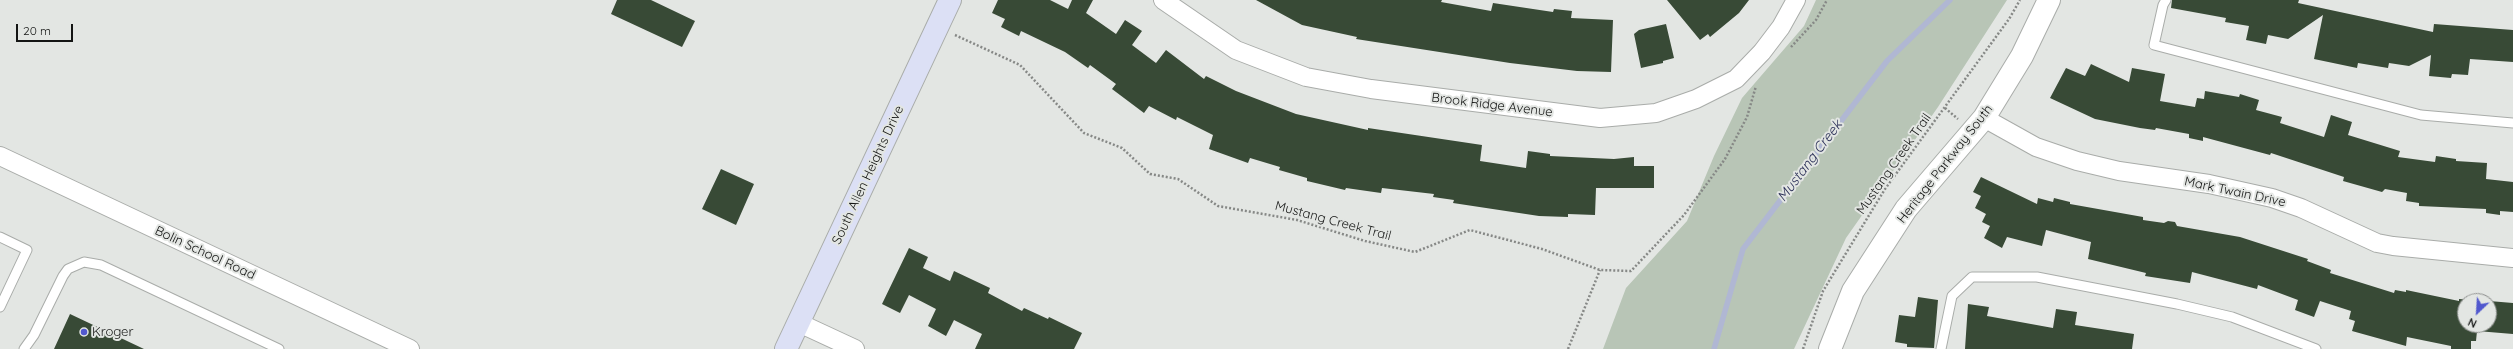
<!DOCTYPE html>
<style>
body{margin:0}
#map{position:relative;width:2513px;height:349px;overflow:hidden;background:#e3e6e3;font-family:Quicksand,sans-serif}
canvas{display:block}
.north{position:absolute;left:2457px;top:293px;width:40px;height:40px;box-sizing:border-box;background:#e3e6e3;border:1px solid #909290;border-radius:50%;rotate:205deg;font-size:11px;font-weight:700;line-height:16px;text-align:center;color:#141514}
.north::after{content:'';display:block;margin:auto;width:14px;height:18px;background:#5158ce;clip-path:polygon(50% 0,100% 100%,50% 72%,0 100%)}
.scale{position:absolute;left:16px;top:24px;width:57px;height:18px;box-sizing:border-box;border:2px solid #141514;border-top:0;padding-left:5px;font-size:12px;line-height:14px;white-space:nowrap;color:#141514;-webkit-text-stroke:3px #e3e6e3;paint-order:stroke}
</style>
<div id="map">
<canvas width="2513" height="349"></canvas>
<div class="north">N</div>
<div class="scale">20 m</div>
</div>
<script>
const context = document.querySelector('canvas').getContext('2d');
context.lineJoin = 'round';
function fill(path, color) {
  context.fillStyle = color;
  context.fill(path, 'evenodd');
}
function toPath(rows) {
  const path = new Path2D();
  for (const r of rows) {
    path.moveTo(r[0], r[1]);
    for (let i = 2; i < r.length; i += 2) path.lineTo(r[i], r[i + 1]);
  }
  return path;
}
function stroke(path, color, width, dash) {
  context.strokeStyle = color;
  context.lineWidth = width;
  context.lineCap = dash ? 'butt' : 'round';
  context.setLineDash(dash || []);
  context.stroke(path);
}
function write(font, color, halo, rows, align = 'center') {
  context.font = font + ' Quicksand,sans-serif';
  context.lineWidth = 4;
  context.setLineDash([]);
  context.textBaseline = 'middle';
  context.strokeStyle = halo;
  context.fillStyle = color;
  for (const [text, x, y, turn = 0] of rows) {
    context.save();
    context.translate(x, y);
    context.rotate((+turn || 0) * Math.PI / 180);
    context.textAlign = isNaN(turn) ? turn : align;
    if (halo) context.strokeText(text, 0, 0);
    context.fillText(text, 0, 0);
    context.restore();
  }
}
const green = toPath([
 [1816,0,2007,0,1938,107,1846,238,1794,349,1603,349,1626,288,1687,221,1714,156,1742,98,1804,26]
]);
const stream = toPath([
 [1714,349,1743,249,1887,61,1950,0]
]);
const building = toPath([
 [617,0,651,0,695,21,682,47,611,14],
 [998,0,1050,0,1068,9,1072,0,1093,0,1086,13,1116,34,1125,20,1142,31,1132,45,1156,63,1166,50,1204,79,1206,76,1236,91,1296,114,1368,130,1368,128,1482,145,1480,161,1526,168,1528,151,1550,154,1550,156,1614,159,1634,157,1634,166,1654,166,1654,188,1596,188,1595,215,1568,214,1568,217,1539,216,1453,203,1454,200,1433,197,1434,194,1382,188,1381,193,1346,188,1345,190,1307,181,1307,178,1279,170,1280,167,1250,158,1248,163,1209,149,1213,135,1177,117,1176,120,1149,106,1144,113,1112,89,1116,84,1090,65,1088,68,1065,52,1021,31,1019,36,1001,27,1005,19,992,13],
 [1256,0,1442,0,1441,2,1491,11,1493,3,1553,12,1554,9,1572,11,1571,18,1613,20,1611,72,1577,71,1510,63,1356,39,1357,37,1302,25],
 [1667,0,1749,0,1739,13,1710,37,1708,34,1700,40],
 [2172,0,2299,0,2298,3,2433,32,2434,24,2513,30,2513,62,2470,59,2468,75,2452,74,2451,78,2429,76,2431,55,2409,66,2389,63,2388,68,2358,63,2357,68,2314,59,2323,15,2288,39,2268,35,2266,44,2246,40,2249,26,2225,22,2226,18,2171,8],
 [1666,24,1674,58,1663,61,1663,63,1641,68,1634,34,1639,30],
 [2091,64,2129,82,2132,68,2165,74,2160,101,2195,107,2197,98,2204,99,2205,91,2239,97,2240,94,2259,100,2256,110,2282,117,2280,123,2324,137,2331,115,2352,122,2348,135,2400,151,2398,157,2435,162,2436,156,2456,159,2456,161,2487,163,2486,179,2513,182,2513,212,2500,211,2500,215,2486,213,2486,209,2419,206,2419,203,2406,201,2407,193,2385,189,2382,192,2343,181,2344,177,2271,153,2270,155,2203,137,2203,141,2189,138,2189,134,2156,128,2155,130,2140,128,2095,119,2050,98,2066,68,2085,76],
 [721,169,754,184,736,225,702,209],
 [1981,177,2037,204,2038,198,2053,202,2054,198,2070,202,2070,204,2143,217,2143,220,2164,223,2168,221,2175,222,2177,226,2240,237,2308,259,2307,261,2331,270,2330,273,2394,293,2395,290,2406,292,2406,290,2459,301,2459,299,2488,301,2465,301,2465,325,2489,325,2489,301,2513,303,2513,334,2477,331,2476,341,2471,341,2471,349,2451,349,2451,346,2407,337,2406,346,2352,331,2355,321,2349,319,2351,311,2320,301,2314,317,2295,310,2298,300,2258,285,2257,289,2192,272,2190,283,2145,276,2146,273,2088,259,2091,242,2046,230,2042,246,2007,237,2002,248,1984,238,1990,226,1982,222,1986,214,1975,208,1981,196,1973,192],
 [909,248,928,257,923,268,950,281,954,271,990,288,988,293,1022,311,1024,308,1048,319,1049,317,1082,333,1074,349,975,349,982,334,954,320,946,336,928,326,936,309,909,295,900,313,882,304],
 [1918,297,1938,300,1934,348,1907,347,1907,344,1895,342,1899,315,1915,317],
 [1968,304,1989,307,1987,316,2053,328,2056,309,2077,312,2075,325,2134,334,2132,349,1965,349],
 [70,314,144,349,54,349]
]);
const path = toPath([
 [955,35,1020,65,1084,133,1122,148,1150,174,1178,179,1218,206,1297,220,1365,241,1415,252,1470,230,1542,249,1600,270,1631,271,1684,215,1725,159,1747,117,1756,86],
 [1791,47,1816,20,1827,0],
 [1945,108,1958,119],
 [1568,349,1600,270],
 [1803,349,1823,291,1885,189,2009,19,2020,0]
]);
const service = toPath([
 [2166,0,2163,5,2154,45,2421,115,2513,123],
 [0,237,27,250,0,307],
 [24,349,34,335,63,276,68,269,84,262,101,265,279,349],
 [1941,349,1952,296,1972,277,2037,277,2177,304,2232,317,2316,349]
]);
const minor = toPath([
 [1163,0,1236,50,1306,77,1371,89,1600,118,1656,113,1696,99,1736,79,1762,52,1781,27,1796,0],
 [1984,118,2036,147,2077,161,2119,171,2209,184,2272,198,2301,208,2377,243,2393,246,2513,258],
 [0,156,410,349],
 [799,323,855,349]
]);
const tertiary = toPath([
 [1830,349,1853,291,1906,209,1984,118,2022,56,2049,0]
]);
const secondary = toPath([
 [786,349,950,0]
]);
const markers = [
 [84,332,4,"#5158ce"]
];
const streetNames = [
 ["Brook Ridge Avenue",1492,105,7],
 ["Mustang Creek Trail",1894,164,-55],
 ["Heritage Parkway South",1945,164,-52],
 ["South Allen Heights Drive",868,175,-65],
 ["Mark Twain Drive",2235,192,12],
 ["Mustang Creek Trail",1333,221,15],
 ["Bolin School Road",205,253,25]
];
const poiNames = [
 ["Kroger",92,332]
];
const waterNames = [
 ["Mustang Creek",1810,161,-53]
];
fill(green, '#b8c5b6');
stroke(stream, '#b0b7d3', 5.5);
fill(building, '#384a36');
stroke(service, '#a9aca9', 11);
stroke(minor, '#a9aca9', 20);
stroke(tertiary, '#a9aca9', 24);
stroke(secondary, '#a9aca9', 24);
stroke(path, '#868886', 2.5, [2, 2]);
stroke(service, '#fff', 9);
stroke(minor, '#fff', 18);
stroke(tertiary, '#fff', 22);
stroke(secondary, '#dce0f5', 22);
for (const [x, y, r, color] of markers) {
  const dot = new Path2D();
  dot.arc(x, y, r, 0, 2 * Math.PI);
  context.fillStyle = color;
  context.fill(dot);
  stroke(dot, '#e3e6e3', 1.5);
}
write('13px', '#141514', '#e3e6e3', streetNames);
write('13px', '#141514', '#e3e6e3', poiNames, 'left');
write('italic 14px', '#2a2f57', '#e3e6e3', waterNames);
</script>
